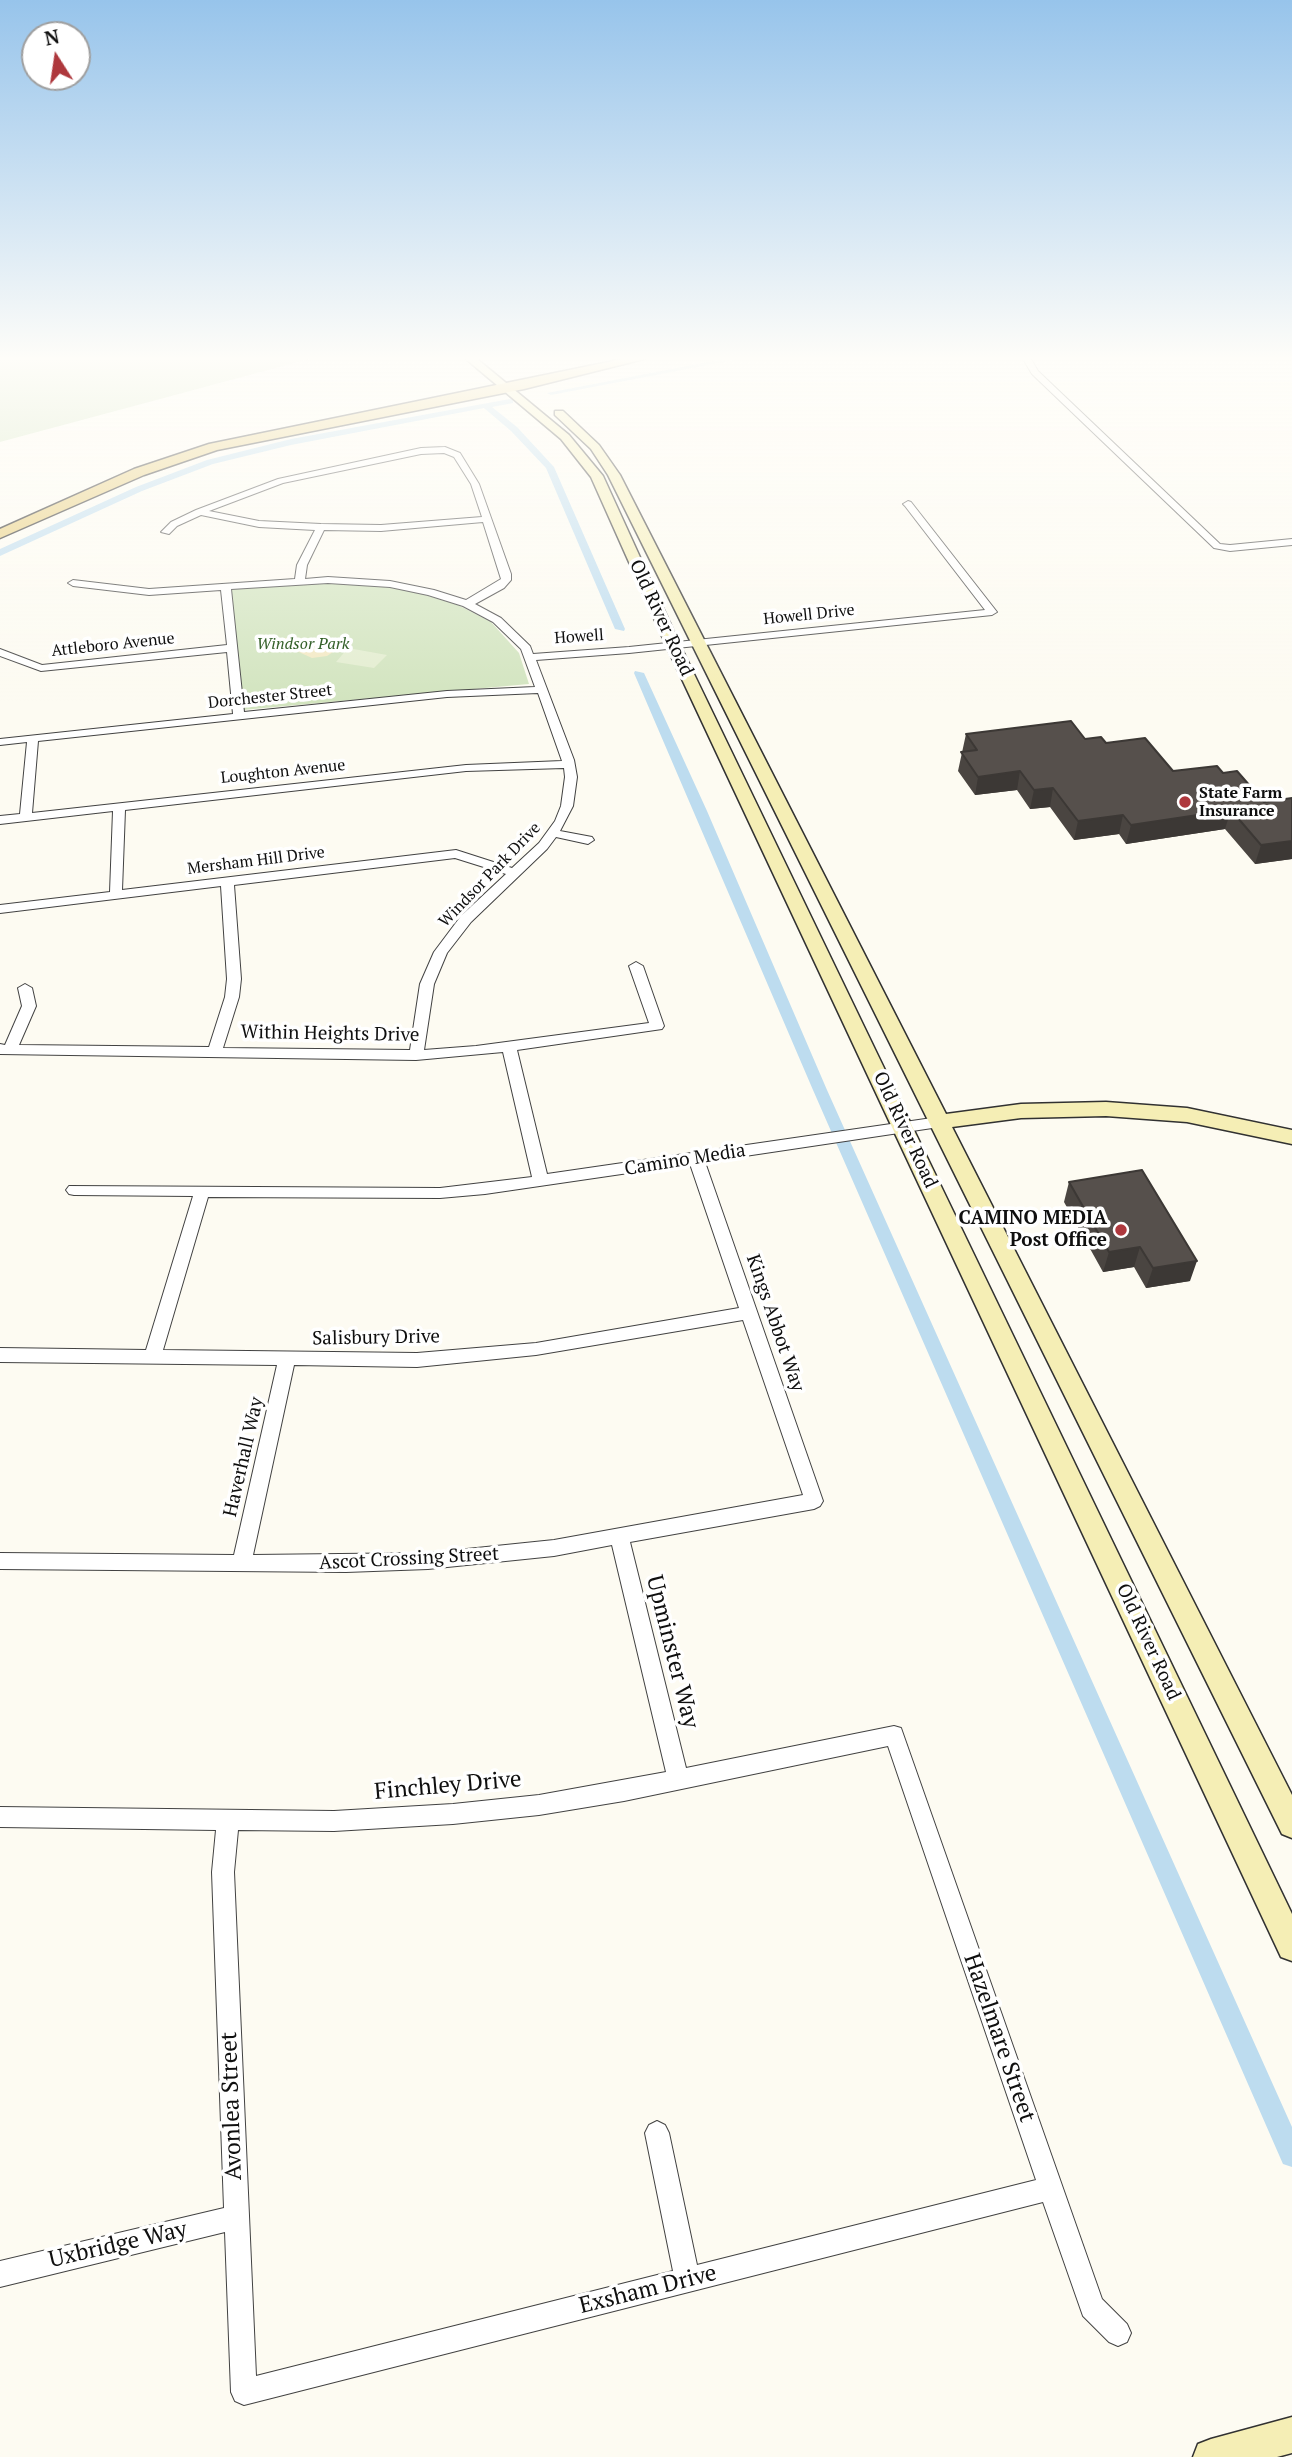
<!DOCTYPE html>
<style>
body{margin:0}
#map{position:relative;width:1292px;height:2457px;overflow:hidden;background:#fdfbf2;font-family:"PT Serif",serif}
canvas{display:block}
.north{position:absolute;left:21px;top:21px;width:70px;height:70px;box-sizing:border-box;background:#fff;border:2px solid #9f9f9f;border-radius:50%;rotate:348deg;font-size:19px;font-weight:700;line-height:28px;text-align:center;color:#0f0f0f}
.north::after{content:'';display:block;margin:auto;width:24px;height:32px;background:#ae383d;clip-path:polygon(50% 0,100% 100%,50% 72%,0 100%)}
</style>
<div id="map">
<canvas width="1292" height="2457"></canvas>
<div class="north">N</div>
</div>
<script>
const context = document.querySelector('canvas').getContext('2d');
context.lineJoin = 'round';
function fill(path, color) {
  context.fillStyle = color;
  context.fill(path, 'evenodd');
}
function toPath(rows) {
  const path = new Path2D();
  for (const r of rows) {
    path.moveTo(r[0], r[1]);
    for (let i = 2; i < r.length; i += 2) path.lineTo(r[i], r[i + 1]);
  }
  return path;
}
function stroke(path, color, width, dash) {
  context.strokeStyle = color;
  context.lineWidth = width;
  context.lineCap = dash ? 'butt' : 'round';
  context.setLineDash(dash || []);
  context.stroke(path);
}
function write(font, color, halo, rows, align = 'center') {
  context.font = font + ' "PT Serif",serif';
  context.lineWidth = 7;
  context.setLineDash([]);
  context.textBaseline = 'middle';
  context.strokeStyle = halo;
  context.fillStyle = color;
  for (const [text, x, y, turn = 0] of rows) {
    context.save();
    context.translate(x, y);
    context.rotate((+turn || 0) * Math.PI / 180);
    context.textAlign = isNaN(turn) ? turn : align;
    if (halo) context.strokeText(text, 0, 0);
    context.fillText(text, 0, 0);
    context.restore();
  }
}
const green = toPath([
 [0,359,309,359,0,442],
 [308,583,359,584,409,590,458,605,491,622,519,653,529,684,242,710,231,589]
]);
const sand = toPath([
 [294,637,323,643,331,647,333,652,327,656,312,658,279,643,284,638]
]);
const pitch = toPath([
 [348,648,387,655,374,668,336,662]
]);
const canal = toPath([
 [724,359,739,359,551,395,547,393,724,359],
 [510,399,513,399,513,403,492,407,517,427,554,467,625,629,624,631,615,629,546,468,511,431,484,408,291,445,213,464,142,491,0,556,0,549,136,487,207,460,291,439,510,399],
 [635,671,644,673,707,811,827,1090,1292,2127,1292,2167,1283,2164,813,1090,634,673,635,671]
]);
const street = toPath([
 [1023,359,1031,359,1038,371,1220,544,1230,545,1292,539,1292,545,1230,551,1214,548,1032,374,1023,359],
 [445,447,460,453,479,484,511,574,511,580,504,588,475,604,501,618,530,646,533,654,629,647,985,610,905,506,903,504,908,501,911,502,997,612,992,615,629,653,536,660,574,760,577,777,573,806,560,831,592,837,594,840,588,844,556,837,547,849,471,922,447,953,434,984,424,1050,476,1046,649,1023,629,966,636,962,643,966,664,1026,662,1029,517,1050,547,1174,939,1117,946,1122,939,1127,705,1162,823,1501,820,1506,814,1509,630,1542,686,1768,894,1726,901,1728,1102,2299,1127,2324,1131,2333,1127,2342,1118,2346,1109,2342,1083,2316,1043,2202,244,2405,235,2401,231,2392,225,2232,0,2287,0,2261,224,2208,212,1872,216,1830,0,1827,0,1807,334,1811,453,1804,539,1795,666,1772,612,1545,554,1556,428,1569,346,1572,0,1569,0,1553,234,1555,277,1365,0,1362,0,1348,146,1350,193,1196,74,1195,69,1194,66,1190,69,1186,440,1188,532,1177,503,1052,416,1060,0,1054,0,1044,5,1045,22,1006,18,988,25,984,32,988,36,1006,19,1045,209,1047,225,997,227,979,221,886,0,913,0,905,110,892,113,811,0,824,0,816,20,814,27,742,0,745,0,739,233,714,227,652,41,671,0,656,0,649,42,665,227,645,221,590,149,595,73,586,68,583,73,580,149,589,295,579,297,565,315,530,259,527,201,515,177,526,169,534,161,532,171,522,196,510,278,479,421,448,445,447],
 [444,453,454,457,471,484,482,517,381,525,321,524,259,521,209,511,283,483,421,454,444,453],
 [483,522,501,579,466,600,434,590,390,581,328,577,305,579,307,565,324,530,381,531,483,522],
 [328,583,390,587,428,595,463,606,493,622,521,649,535,687,447,691,244,712,231,589,328,583],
 [538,693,562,761,466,765,32,813,38,741,447,697,538,693],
 [564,768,565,777,561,806,555,821,539,843,512,868,456,850,122,890,125,810,466,771,564,768],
 [455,858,506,874,461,916,434,952,420,984,410,1050,223,1048,239,997,241,979,234,885,455,858],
 [690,1164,739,1308,536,1343,417,1353,163,1350,208,1197,440,1198,485,1194,690,1164],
 [743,1320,803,1495,554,1540,428,1553,253,1555,294,1365,417,1367,536,1355,743,1320],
 [888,1746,1036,2180,697,2265,669,2133,665,2125,657,2121,649,2125,645,2133,673,2271,256,2376,234,1872,238,1830,334,1831,453,1824,539,1815,624,1801,888,1746]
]);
const secondary = toPath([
 [466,359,477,359,569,435,603,476,680,645,1292,1914,1292,1961,1281,1957,666,645,591,477,561,439,466,359],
 [555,411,563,411,599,445,620,475,946,1114,1021,1104,1106,1102,1187,1108,1292,1130,1292,1144,1187,1122,1106,1116,1021,1118,952,1127,1292,1795,1292,1838,1282,1834,608,475,591,449,555,415,555,411],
 [1292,2417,1292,2453,1277,2457,1193,2457,1198,2444,1211,2439,1292,2417]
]);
const primary = toPath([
 [623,359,644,359,524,389,217,450,144,475,0,538,0,529,134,469,209,444,623,359]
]);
const wall = toPath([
 [966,734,1085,739,1106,743,1173,771,1223,773,1264,802,1292,798,1292,859,1255,864,1225,829,1126,844,1119,834,1074,840,1050,807,1030,809,1017,790,975,795,958,771],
 [1069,1182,1190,1281,1146,1288,1134,1267,1103,1272,1064,1202]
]);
const shadedWall = toPath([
 [1020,771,1017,790,975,795,978,777],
 [1053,788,1050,807,1030,809,1034,790],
 [1231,810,1225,829,1126,844,1131,825],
 [1123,815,1119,834,1074,840,1078,821],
 [1292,841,1292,859,1255,864,1261,845],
 [1140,1247,1134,1267,1103,1272,1109,1252],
 [1197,1261,1190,1281,1146,1288,1153,1268]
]);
const building = toPath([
 [1071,721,1085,739,1101,737,1106,743,1145,738,1173,771,1217,766,1223,773,1237,771,1264,802,1292,798,1292,841,1261,845,1231,810,1131,825,1123,815,1078,821,1053,788,1034,790,1020,771,978,777,961,752,977,750,966,734,1071,721],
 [1142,1170,1197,1261,1153,1268,1140,1247,1109,1252,1069,1182,1142,1170]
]);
const markers = [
 [1185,802,7,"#ae383d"],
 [1121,1230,7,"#ae383d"]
];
const farStreetnames = [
 ["Howell Drive",809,615,-6],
 ["Howell",579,637,-4],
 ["Attleboro Avenue",113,645,-6],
 ["Dorchester Street",270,697,-6],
 ["Loughton Avenue",283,772,-6],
 ["Mersham Hill Drive",256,861,-7],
 ["Windsor Park Drive",490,875,-46]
];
const farParknames = [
 ["Windsor Park",303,644]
];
const farPoinames = [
 ["State Farm",1199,793],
 ["Insurance",1199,811]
];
const streetNames = [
 ["Old River Road",661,618,65],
 ["Within Heights Drive",330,1034,1],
 ["Old River Road",905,1130,65],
 ["Camino Media",685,1160,-9],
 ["Kings Abbot Way",775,1323,71],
 ["Salisbury Drive",376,1338,-1],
 ["Haverhall Way",244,1457,-77],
 ["Ascot Crossing Street",409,1559,-3],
 ["Old River Road",1148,1642,65]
];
const poiNames = [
 ["CAMINO MEDIA",1107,1219],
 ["Post Office",1107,1241]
];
const nearStreetnames = [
 ["Upminster Way",672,1652,76],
 ["Finchley Drive",448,1786,-5],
 ["Hazelmare Street",999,2038,71],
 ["Avonlea Street",232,2106,-92],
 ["Uxbridge Way",118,2245,-13],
 ["Exsham Drive",648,2290,-14]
];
fill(green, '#d2e4bf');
fill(sand, '#f3e9c4');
fill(pitch, '#e3edd0');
fill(canal, '#bddcef');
stroke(street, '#424242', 2);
stroke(secondary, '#313131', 3);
stroke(primary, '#202020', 3);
fill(street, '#fff');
fill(secondary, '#f5eeb5');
fill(primary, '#e7cc78');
fill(wall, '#4a4541');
fill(shadedWall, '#3c3835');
fill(building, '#56504c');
stroke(building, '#3c3835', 2);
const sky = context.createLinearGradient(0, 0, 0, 703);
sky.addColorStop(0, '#97c4eb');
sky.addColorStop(0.51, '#fefdf9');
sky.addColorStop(1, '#fefdf900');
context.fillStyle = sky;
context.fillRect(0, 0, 1292, 703);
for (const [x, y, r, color] of markers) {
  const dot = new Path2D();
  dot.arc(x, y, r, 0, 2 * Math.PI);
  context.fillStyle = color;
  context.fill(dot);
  stroke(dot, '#fff', 2.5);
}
write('16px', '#0f0f0f', '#fff', farStreetnames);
write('italic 16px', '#325f27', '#fff', farParknames);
write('bold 16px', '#0f0f0f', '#fff', farPoinames, 'left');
write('19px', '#0f0f0f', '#fff', streetNames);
write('bold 19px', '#0f0f0f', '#fff', poiNames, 'right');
write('23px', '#0f0f0f', '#fff', nearStreetnames);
</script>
